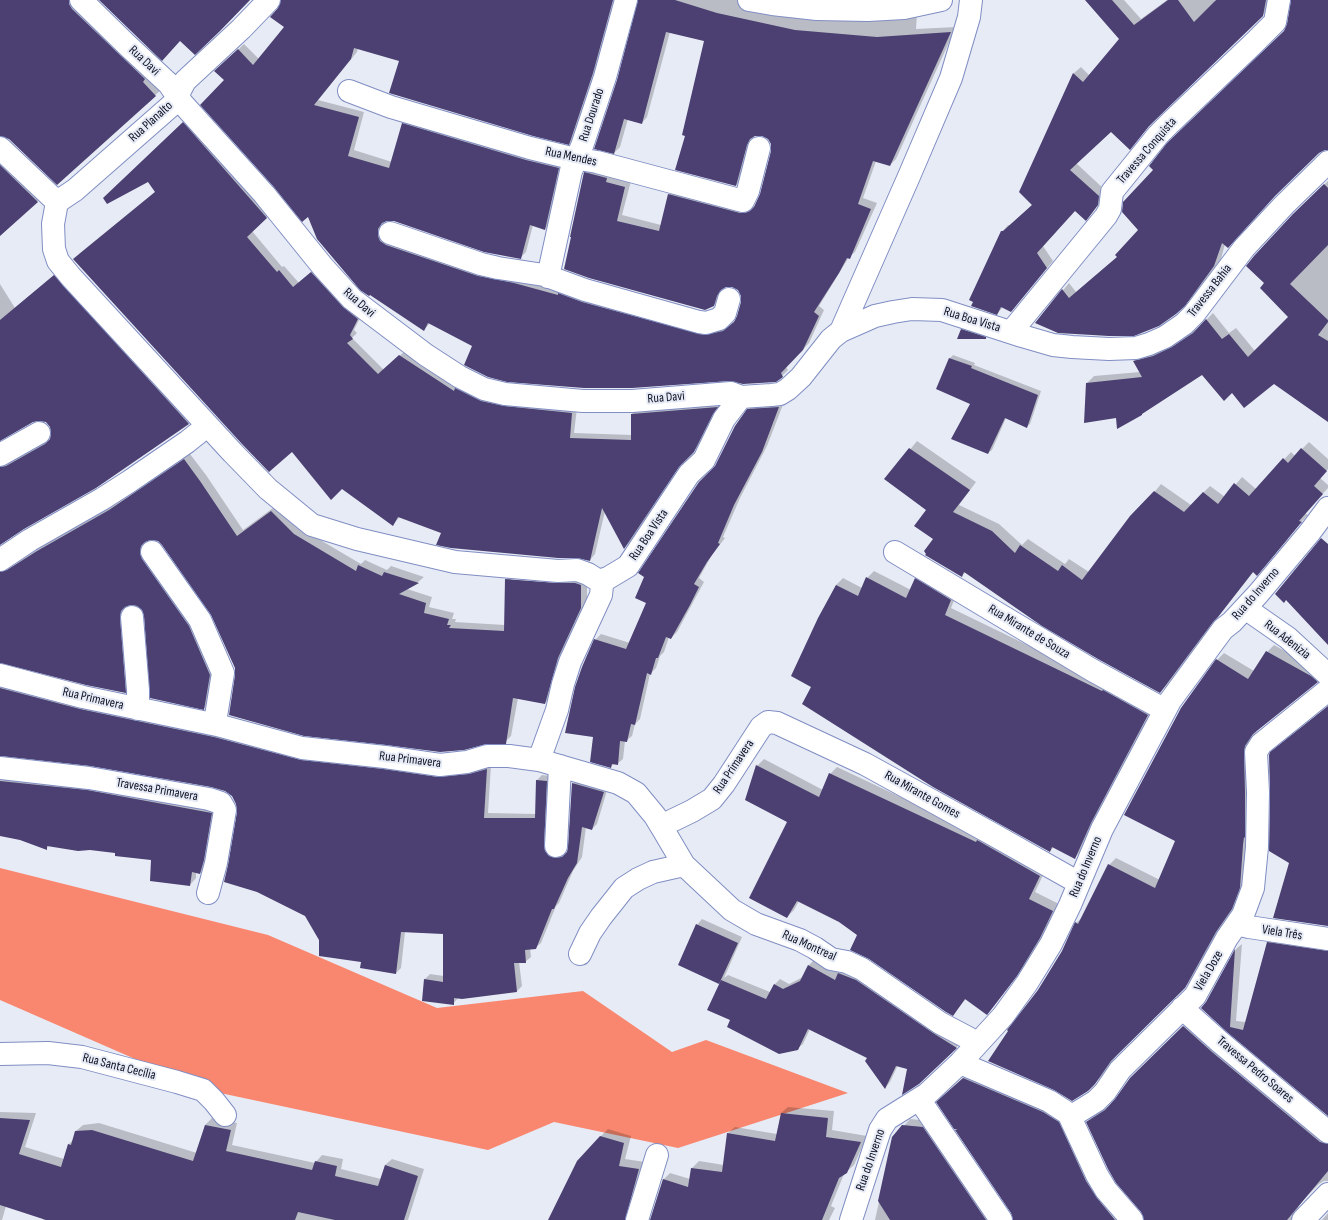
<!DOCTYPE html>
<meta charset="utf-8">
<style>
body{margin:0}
canvas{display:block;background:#e7ebf6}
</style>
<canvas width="1328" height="1220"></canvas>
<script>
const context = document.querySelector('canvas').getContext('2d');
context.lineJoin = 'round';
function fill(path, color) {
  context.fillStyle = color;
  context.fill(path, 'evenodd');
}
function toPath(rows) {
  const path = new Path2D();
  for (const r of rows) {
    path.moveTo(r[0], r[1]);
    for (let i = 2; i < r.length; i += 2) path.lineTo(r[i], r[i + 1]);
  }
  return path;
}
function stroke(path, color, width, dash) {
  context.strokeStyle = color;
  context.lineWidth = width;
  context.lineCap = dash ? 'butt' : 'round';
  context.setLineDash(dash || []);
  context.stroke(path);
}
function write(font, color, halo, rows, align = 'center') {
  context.font = font + ' "Sofia Sans Condensed",sans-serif';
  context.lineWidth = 4;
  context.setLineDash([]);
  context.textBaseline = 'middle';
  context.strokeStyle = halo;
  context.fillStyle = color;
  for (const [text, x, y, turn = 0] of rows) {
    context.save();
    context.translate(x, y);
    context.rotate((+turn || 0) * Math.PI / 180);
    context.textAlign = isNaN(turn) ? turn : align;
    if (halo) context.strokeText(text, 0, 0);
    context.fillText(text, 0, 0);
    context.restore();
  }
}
const forest = toPath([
 [0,868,268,935,437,1008,583,991,672,1052,706,1040,848,1093,678,1148,554,1122,488,1150,206,1090,0,1000]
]);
const shadow = toPath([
 [0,0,77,0,162,89,57,184,9,138,0,135],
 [289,0,617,0,598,67,574,138,569,144,400,60,358,48,357,52,318,100,364,112,354,150,392,162,403,124,409,118,564,162,551,223,545,229,533,225,526,252,520,258,394,220,387,220,384,222,383,230,716,330,730,325,736,320,742,303,742,296,739,290,733,286,726,286,722,289,719,300,713,306,589,277,585,173,591,167,631,181,622,215,661,225,669,195,675,189,746,208,755,206,761,194,772,151,772,144,769,139,763,135,754,136,742,179,736,185,686,135,705,41,670,32,647,117,642,123,628,119,620,147,614,153,618,81,639,0,744,0,917,14,916,29,956,27,896,159,890,165,876,161,863,198,877,203,855,252,849,257,819,306,824,310,809,343,786,367,788,370,780,378,730,380,473,346,430,323,424,330,225,80,221,66,244,44,259,59,285,27],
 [1086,0,1124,0,1141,19,1167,0,1215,0,1215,2,1217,0,1271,0,1270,8,1155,120,1130,148,1111,131,1076,163,1105,190,1104,197,1086,220,1075,210,1043,246,1053,261,1011,311,1003,307,997,314,1002,232,1008,225,1011,225,1033,204,1020,192,1074,73,1081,67,1089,75,1120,39],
 [1292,0,1328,0,1328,149,1325,149,1319,152,1225,244,1221,259,1191,298,1175,314,1037,322,1069,283,1076,292,1117,257,1139,230,1285,31,1288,25],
 [188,118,272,212,252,231,282,267,284,266,299,283,317,267,362,314,354,330,357,333,352,338,384,370,405,351,460,385,577,408,574,433,632,435,632,414,637,409,722,402,699,446,683,461,630,542,625,547,605,511,595,554,590,560,400,517,393,524,292,450,79,254,156,191,148,181,104,199],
 [0,153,44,195,9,227,0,216],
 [1328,181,1328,411,1274,382,1232,392,1202,373,1117,417,1087,383,1094,376,1140,372,1134,361,1141,354,1160,350,1180,341,1199,327,1213,313,1229,333,1236,328,1255,351,1289,317,1266,283,1294,214],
 [60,270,195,417,189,423,95,487,23,528,0,544,0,460,13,460,51,439,52,433,51,427,46,422,39,420,32,421,0,440,0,284,15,308],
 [965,326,989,334,985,338,962,330],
 [953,355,975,363,974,365,1041,391,1030,424,1026,427,1006,418,992,450,988,453,972,403,937,389,950,358],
 [784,402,767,446,740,498,723,537,725,538,712,555,699,578,704,582,677,632,671,638,669,637,664,652,660,656,656,668,650,674,640,719,635,724,632,736,626,741,625,741,623,759,617,764,614,764,610,767,594,736,595,640,601,634,630,643,716,466,748,410,754,404],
 [917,441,976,482,959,505,999,524,1022,545,1028,539,1065,564,1069,559,1089,572,1161,484,1191,505,1210,486,1225,497,1242,477,1256,489,1291,452,1295,456,1309,442,1328,459,1328,469,1320,478,1328,485,1328,488,1305,513,1308,515,1307,516,1286,538,1288,539,1264,567,1254,571,1219,615,1167,685,1160,692,966,572,961,576,934,539,927,510,886,479],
 [190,454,206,475,243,530,277,505,300,528,361,564,365,560,387,570,391,566,424,577,418,582,407,589,432,597,429,607,454,613,452,619,456,619,455,622,505,625,506,579,512,573,587,579,587,601,551,697,545,703,518,698,511,736,505,742,236,675,236,668,212,615,163,544,157,540,146,540,145,547,216,668,210,702,204,708,145,616,143,609,137,605,127,605,125,611,131,686,125,692,0,651,0,565,8,567,14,565,44,545,116,504],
 [511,578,562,583,562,585,511,580],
 [874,571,911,590,916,579,922,572,957,593,951,608,1110,685,1154,708,1081,851,1075,857,1054,847,1050,851,812,687,818,619,836,585,843,578,862,588,867,578],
 [1274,645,1318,669,1324,675,1258,729,1252,738,1250,745,1246,880,1238,901,1223,924,1192,980,1118,1053,1102,1076,1088,1090,1038,990,1063,951,1076,923,1084,916,1109,865,1116,858,1160,880,1176,840,1217,660,1224,653,1254,671,1267,652],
 [0,686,220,732,491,765,488,813,536,814,537,780,542,775,551,776,561,854,568,852,573,784,578,779,608,787,597,824,592,829,586,827,582,857,573,871,559,903,556,906,541,943,535,948,530,948,531,957,525,962,519,962,522,986,517,991,458,998,453,1004,425,979,430,974,444,976,444,933,405,932,401,968,396,973,362,961,320,940,306,915,238,812,237,804,233,796,225,790,212,786,91,765,0,755],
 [764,759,823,790,830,774,837,767,983,836,1046,869,1035,892,1059,904,1046,930,1023,968,993,1007,987,1014,966,999,953,1014,840,921,799,901,794,910,787,917,788,822,757,766],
 [0,772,217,807,206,867,200,873,196,872,196,878,190,885,152,859,116,852,50,845,46,849,21,839,0,835],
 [702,919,742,937,724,978,728,975,770,992,774,985,780,979,789,984,803,977,808,966,814,960,840,973,845,968,962,1042,919,1083,908,1069,898,1065,890,1082,885,1088,868,1058,810,1029,803,1044,797,1049,708,1010,722,980,719,983,697,925],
 [1274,936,1328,944,1328,1114,1229,1032,1207,1003,1236,949,1242,944,1236,1021,1246,1022,1268,943],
 [1190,1020,1328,1136,1328,1181,1324,1181,1319,1184,1300,1203,1297,1210,1297,1216,1300,1220,1145,1220,1145,1217,1087,1122,1094,1115,1112,1104,1130,1079],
 [970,1072,1050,1106,1128,1220,1014,1220,1012,1213,957,1130,958,1129,944,1096],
 [788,1107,834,1111,832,1130,867,1136,854,1165,844,1174,831,1206,835,1208,829,1220,651,1220,664,1179,670,1173,690,1179,692,1168,699,1161,724,1165,728,1133,735,1127,777,1134,781,1113],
 [0,1112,36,1113,25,1147,64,1159,68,1145,74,1139,76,1131,83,1125,99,1123,197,1153,205,1125,212,1118,237,1123,232,1145,315,1163,322,1155,343,1159,341,1169,381,1179,385,1165,392,1159,424,1169,408,1220,43,1220,44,1218,6,1206,2,1220,0,1220],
 [910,1119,930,1121,997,1220,875,1220,893,1138],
 [608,1129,631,1136,625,1159,645,1162,634,1220,549,1220,601,1136],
 [1328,1213,1328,1220,1322,1220]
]);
const building = toPath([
 [0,0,69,0,69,4,72,9,145,79,143,82,156,96,57,185,9,139,0,136],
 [99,0,252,0,250,0,220,31,195,55,180,41,162,61],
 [281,0,613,0,593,73,569,145,533,136,389,93,399,61,354,48,351,59,314,105,359,117,348,156,389,168,402,123,526,160,559,168,545,230,530,225,521,259,484,252,394,221,387,221,382,223,378,229,378,236,380,241,386,245,478,276,514,283,558,295,558,293,582,302,704,335,723,331,734,322,737,316,741,302,741,296,738,290,732,287,726,287,721,290,717,296,714,306,705,310,589,278,564,269,571,237,570,237,584,172,607,178,606,182,625,187,617,221,659,231,668,194,740,213,745,213,750,211,754,207,760,194,771,151,771,144,768,139,762,136,755,136,750,139,747,145,736,186,675,170,685,136,682,135,704,41,666,32,642,124,624,119,614,154,594,149,617,80,638,0,675,0,717,13,795,30,877,37,951,32,890,166,873,161,858,204,871,209,850,259,847,258,839,273,814,312,819,316,803,350,781,373,783,377,776,382,743,384,730,381,632,388,584,388,507,382,488,377,464,365,472,346,428,323,424,331,370,295,369,296,360,290,317,239,308,217,302,222,273,186,200,105,224,80,214,71,238,49,253,65,284,27,270,17,278,8],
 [1085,0,1112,0,1134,25,1168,0,1178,0,1194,22,1216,0,1266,0,1263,16,1149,126,1130,150,1111,132,1070,170,1099,196,1098,205,1086,221,1075,211,1037,253,1047,268,1011,312,1001,307,997,315,971,306,973,302,969,300,1001,231,1003,231,1032,205,1019,192,1073,73,1083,82,1119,39],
 [1291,0,1328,0,1328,150,1325,150,1319,153,1275,196,1228,248,1222,243,1214,266,1185,306,1176,314,1159,326,1134,336,1109,336,1058,333,1035,323,1062,289,1069,298,1117,257,1115,255,1138,230,1122,212,1123,202,1153,170,1149,166,1167,143,1284,31,1287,24],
 [183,122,267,218,247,237,277,272,279,270,293,287,311,272,343,307,358,319,350,335,353,339,347,343,378,374,399,355,454,391,455,388,481,401,504,406,572,413,570,438,631,440,631,414,718,407,713,414,694,452,679,467,624,549,602,508,590,561,577,558,558,558,451,548,436,545,441,533,398,517,393,526,342,489,331,500,292,452,269,472,242,444,73,259,155,192,148,182,107,204,103,198],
 [0,165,38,202,0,236],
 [1324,184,1328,188,1328,245,1290,284,1328,320,1328,322,1318,335,1328,341,1328,422,1274,384,1244,408,1232,393,1224,401,1202,375,1142,414,1142,415,1117,429,1116,418,1084,423,1086,383,1142,377,1133,361,1153,356,1172,347,1193,333,1206,319,1222,339,1229,334,1248,357,1288,317,1260,288,1264,283,1246,266,1254,256,1293,214],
 [54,275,189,424,96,488,24,529,0,545,0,467,6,466,45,444,50,439,51,433,50,427,46,422,39,421,33,422,0,441,0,320],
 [961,329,986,337,986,339,957,339],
 [949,358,972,366,971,368,1038,395,1027,428,1005,418,988,454,951,439,970,404,936,389],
 [779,407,762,452,734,505,718,543,720,544,707,562,694,584,699,587,690,605,671,639,666,637,658,658,656,658,651,675,647,673,635,725,631,724,627,742,620,741,618,765,612,764,611,768,590,762,593,737,565,733,575,687,582,667,594,639,626,649,646,603,635,598,644,577,638,573,699,482,715,466,735,426,747,409],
 [909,448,970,490,953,512,992,531,1015,553,1020,545,1058,571,1062,565,1082,580,1130,516,1154,491,1184,512,1203,492,1218,504,1234,483,1249,496,1283,458,1288,463,1301,448,1327,471,1314,486,1323,494,1299,521,1302,522,1300,524,1257,576,1253,572,1218,617,1213,622,1160,693,1098,659,1042,626,964,572,962,577,925,555,926,554,924,551,933,539,914,526,926,510,884,479],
 [184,459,200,481,237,536,271,511,294,534,356,571,358,565,382,576,384,572,419,583,399,594,426,603,424,613,449,619,447,625,451,625,449,628,504,631,505,579,557,583,575,583,581,585,581,608,558,658,545,704,513,698,506,744,487,744,464,750,440,752,386,745,304,736,229,715,235,675,235,668,211,615,162,545,158,541,151,540,145,542,141,546,140,553,142,559,189,626,210,675,204,710,150,698,144,616,142,610,137,606,131,605,125,607,121,611,120,618,126,693,86,685,0,663,0,572,7,570,37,551,109,510],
 [1321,538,1328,544,1328,645,1286,600,1284,603,1275,594],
 [866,577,906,598,915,578,951,600,945,615,1102,691,1103,690,1148,715,1091,823,1075,859,1052,847,1050,852,933,787,802,704,811,687,791,676,818,618,836,585,858,596],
 [1266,651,1311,676,1318,682,1253,734,1245,746,1244,753,1245,792,1245,838,1244,837,1243,845,1240,888,1232,909,1216,932,1185,988,1111,1061,1095,1084,1088,1091,1072,1101,1054,1090,988,1061,1008,1031,1007,1030,1038,990,1062,951,1075,922,1078,924,1108,864,1155,888,1175,841,1124,815,1181,708,1216,659,1248,679],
 [0,688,80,709,214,737,301,760,383,769,438,777,469,774,487,769,484,818,535,818,536,780,547,781,544,846,545,851,549,856,555,858,562,857,567,852,568,847,572,783,604,792,592,830,582,827,577,863,568,878,554,909,552,909,536,949,525,950,526,963,514,963,517,992,462,999,454,998,454,1005,422,1001,424,979,443,982,443,934,401,932,396,974,360,968,361,962,319,956,319,940,305,916,257,892,224,882,228,865,237,812,236,804,232,796,225,791,211,787,90,766,0,756],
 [1328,706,1328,926,1273,918,1289,863,1269,851,1270,792,1269,755,1270,752],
 [756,765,819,797,829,773,976,842,977,840,1040,876,1029,899,1053,911,1040,938,1017,976,987,1015,965,999,953,1016,946,1012,869,959,850,950,857,935,839,922,797,901,787,918,749,898,787,822,745,800],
 [0,781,87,790,212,813,204,860,200,874,192,872,190,886,150,881,151,860,115,856,115,853,90,850,78,851,47,846,47,850,20,840,0,836],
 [696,924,738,943,719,984,678,965],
 [1267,942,1328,951,1328,1116,1228,1033,1201,1008,1206,1002,1235,949,1230,1027,1243,1030],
 [808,965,835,980,838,973,856,980,933,1033,957,1048,919,1084,902,1095,907,1069,896,1066,885,1089,865,1061,867,1058,808,1029,798,1050,779,1054,727,1027,730,1020,707,1010,721,980,766,999,774,984,783,989,800,981],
 [1183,1026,1212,1052,1320,1142,1328,1144,1328,1171,1287,1220,1144,1220,1141,1212,1116,1183,1108,1169,1086,1122,1105,1110,1115,1099,1130,1078],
 [963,1078,1043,1112,1059,1122,1086,1181,1097,1198,1115,1220,1013,1220,1011,1213,955,1130,958,1130,954,1129,936,1102],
 [781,1113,828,1118,826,1137,861,1142,847,1173,839,1178,822,1220,650,1220,663,1179,688,1187,691,1168,722,1172,727,1133,775,1141],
 [0,1118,30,1120,19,1154,61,1167,68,1144,71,1145,75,1131,92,1130,193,1161,205,1125,231,1130,226,1151,312,1170,315,1161,337,1166,335,1176,378,1186,385,1165,418,1176,404,1220,335,1220,298,1212,295,1220,46,1220,0,1205],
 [902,1125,923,1127,986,1220,890,1220,878,1201,892,1137],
 [600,1136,624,1143,619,1166,639,1169,625,1220,548,1220,577,1161]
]);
const minor = toPath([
 [81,0,127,45,169,84,182,103,264,194,323,267,352,299,426,355,460,377,484,389,505,394,583,401,632,401,731,393,741,397],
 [749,0,772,4,817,9,868,10,904,8,941,0],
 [349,91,391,107,530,148,567,157,597,162,743,201,748,191,759,148],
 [0,148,57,202],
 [57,202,53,224,54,249,58,261,71,277,233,453,268,489,312,525,357,539,455,562,558,571,577,570,588,574,599,581],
 [57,202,75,190,173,104,185,81,241,29,269,0],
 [390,233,481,264,498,268,544,275,585,290,699,322,706,323,719,319,725,313,729,299],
 [548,277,571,171,582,146,605,77,626,0],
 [841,331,875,316,893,312,912,309,942,310,1022,336,1053,345,1072,347,1109,349,1136,348,1149,344,1165,337,1184,324,1194,314,1244,248,1284,205,1328,162],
 [1011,332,1106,216,1110,209,1112,192,1158,135,1170,123,1254,43,1275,22,1279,0],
 [741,397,771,395,780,394,788,389,801,377,831,339,841,331,910,174,951,78,969,17,971,0],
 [0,455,39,433],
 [152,552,200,620,223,673,216,716,217,725],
 [895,552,1092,670,1165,710],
 [0,560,30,540,102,499,130,481,187,442,207,426],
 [1245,608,1288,638,1328,675],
 [132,617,138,690,138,709],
 [0,675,83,697,217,725,302,748,385,757,440,765,467,762,487,756,509,756,539,760,618,783,636,793,655,816,661,826,692,811,712,799,724,784,761,727,768,722,777,723,865,764,994,835,1079,883],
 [539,760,557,710,563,684,570,662,601,595,602,586,599,581,608,578,628,566,689,474,704,460,724,419,741,397],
 [0,768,89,778,209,799,221,803,225,810,223,822,216,863,208,893],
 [661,826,684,865,732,910,756,924,800,940,815,948,831,959,847,962,862,969,940,1023,978,1043],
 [556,846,560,766],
 [1237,924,1249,927,1328,939],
 [580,954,590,933,601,917,624,888,638,879,653,872,684,865],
 [1182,1008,1220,1042,1328,1132],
 [0,1054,48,1053,82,1057,177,1082,203,1090,214,1101,225,1115],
 [960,1063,1049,1101,1069,1114,1070,1117,1096,1101,1105,1092,1120,1070,1195,996,1227,938,1243,915,1253,888,1257,847,1258,792,1256,752,1261,744,1328,690],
 [919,1099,1001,1220],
 [1070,1117,1097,1175,1106,1190,1132,1220],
 [637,1220,657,1155],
 [851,1220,880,1130,887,1119,927,1094,960,1063,1003,1016,1027,983,1051,944,1070,905,1102,829,1170,701,1223,629,1232,622,1258,594,1310,532,1328,508],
 [1303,1220,1328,1194]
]);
const streetNames = [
 ["Rua Davi",144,61,43],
 ["Rua Dourado",592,115,-72],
 ["Rua Planalto",151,122,-42],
 ["Travessa Conquista",1147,151,-49],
 ["Rua Mendes",571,157,12],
 ["Travessa Bahia",1210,291,-52],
 ["Rua Davi",359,303,41],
 ["Rua Boa Vista",972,320,17],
 ["Rua Davi",666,398,-5],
 ["Rua Boa Vista",649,535,-56],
 ["Rua do Inverno",1256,594,-49],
 ["Rua Mirante de Souza",1029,632,31],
 ["Rua Adenizia",1287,640,38],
 ["Rua Primavera",93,699,13],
 ["Rua Primavera",410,760,7],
 ["Rua Primavera",734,767,-56],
 ["Travessa Primavera",157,790,10],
 ["Rua Mirante Gomes",922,795,29],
 ["Rua do Inverno",1086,867,-67],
 ["Viela Três",1282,933,9],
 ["Rua Montreal",809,946,24],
 ["Viela Doze",1209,971,-60],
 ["Rua Santa Cecília",119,1067,14],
 ["Travessa Pedro Soares",1255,1070,40],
 ["Rua do Inverno",871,1160,-71]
];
fill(forest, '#f9876f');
fill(shadow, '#0003');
fill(building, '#4b4071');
stroke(minor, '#808ec3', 24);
stroke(minor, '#fff', 22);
write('13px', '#0c1023', '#e7ebf6', streetNames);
</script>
